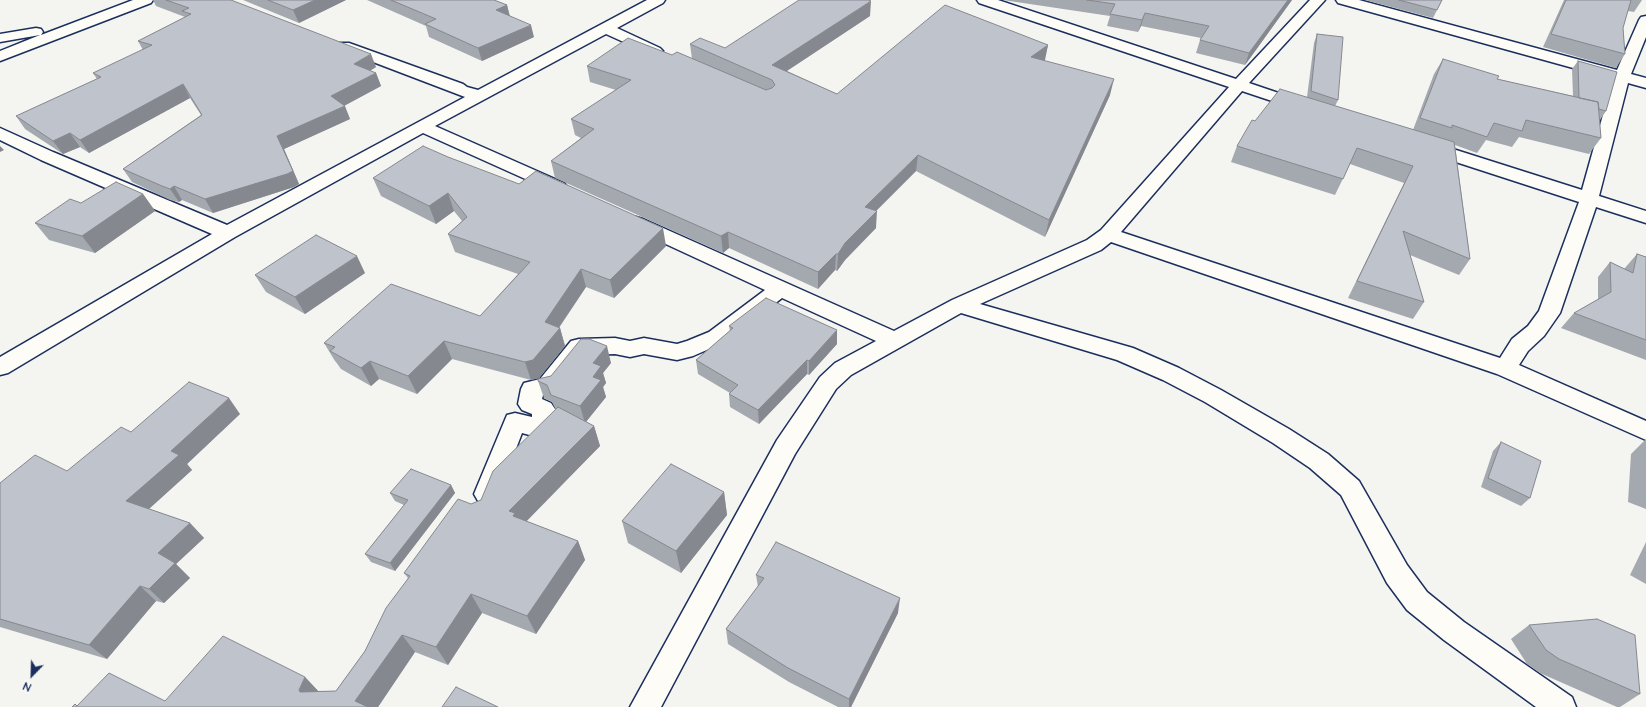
<!DOCTYPE html>
<style>
body{margin:0}
#map{position:relative;width:1646px;height:707px;overflow:hidden;background:#f4f4f1;font-family:"Architects Daughter",sans-serif}
canvas{display:block}
.north{position:absolute;left:12px;top:655px;width:40px;height:40px;-webkit-text-stroke:3px #fdfcf7;paint-order:stroke;rotate:203deg;font-size:11px;font-weight:700;line-height:16px;text-align:center;color:#1b2f5e}
.north::after{content:'';display:block;margin:auto;width:14px;height:18px;background:#1b2f5e;clip-path:polygon(50% 0,100% 100%,50% 72%,0 100%)}
</style>
<div id="map">
<canvas width="1646" height="707"></canvas>
<div class="north">N</div>
</div>
<script>
const context = document.querySelector('canvas').getContext('2d');
context.lineJoin = 'round';
function toPath(rows) {
  const path = new Path2D();
  for (const r of rows) {
    path.moveTo(r[0], r[1]);
    for (let i = 2; i < r.length; i += 2) path.lineTo(r[i], r[i + 1]);
  }
  return path;
}
function stroke(path, color, width, dash) {
  context.strokeStyle = color;
  context.lineWidth = width;
  context.lineCap = dash ? 'butt' : 'round';
  context.setLineDash(dash || []);
  context.stroke(path);
}
function fill(path, color) {
  context.fillStyle = color;
  context.fill(path, 'evenodd');
}
const minor = toPath([
 [133,0,153,0,151,3,0,61,0,51,40,35,0,42,0,34,36,28,41,29,43,32,41,35,133,0],
 [647,0,665,0,663,3,617,28,660,48,663,51,660,54,650,54,606,34,435,126,564,183,567,187,564,191,558,193,552,191,423,133,235,237,8,373,0,375,0,357,212,234,41,160,0,140,0,128,53,152,227,225,465,97,339,49,336,46,339,43,349,43,463,84,467,87,478,90,647,0],
 [977,0,998,0,1236,79,1310,0,1325,0,1249,83,1308,103,1310,106,1308,109,1302,111,1242,91,1121,232,1500,358,1512,339,1528,326,1539,311,1579,202,1422,151,1419,147,1422,143,1428,142,1434,143,1582,190,1613,79,1338,3,1336,0,1359,0,1617,70,1639,20,1641,17,1646,16,1646,37,1631,74,1646,78,1646,88,1628,83,1599,196,1646,211,1646,223,1596,207,1560,313,1544,336,1528,351,1519,365,1646,421,1646,440,1497,374,1111,242,1101,250,980,304,1133,348,1179,368,1221,390,1289,429,1328,454,1359,481,1407,565,1427,592,1464,622,1572,697,1576,707,1536,707,1444,640,1407,610,1387,583,1341,495,1310,468,1273,443,1205,402,1163,380,1117,360,961,313,851,375,836,389,795,454,661,707,630,707,777,440,820,377,835,363,876,341,782,298,725,342,693,356,677,360,644,354,630,357,615,354,585,355,563,380,555,392,543,395,542,399,551,403,555,409,556,430,552,437,544,439,522,433,496,501,487,505,478,501,474,494,507,415,515,413,532,417,532,414,522,410,518,404,521,389,524,383,540,379,571,341,579,339,615,338,630,341,644,338,677,344,687,341,709,332,765,290,629,227,626,223,629,219,636,217,643,219,894,331,952,300,1087,240,1101,230,1229,87,979,3,977,0]
]);
const wall = toPath([
 [153,0,231,0,376,67,370,71,376,73,381,86,344,106,350,119,284,149,299,184,294,187,213,213,182,200,179,202,170,200,132,182,123,169,201,115,190,98,89,153,80,147,63,154,25,129,16,116,97,79,93,73,143,50,138,41,185,17,156,6],
 [243,0,346,0,299,23],
 [367,0,494,0,507,5,510,16,534,37,482,61,429,37,426,26],
 [1003,0,1292,0,1245,65,1196,53,1200,40,1201,38,1141,26,1138,32,1107,26,1110,16],
 [1365,0,1442,0,1433,18],
 [1564,0,1642,0,1634,12,1628,11,1623,28,1625,54,1616,68,1543,47],
 [870,16,787,71,837,94,1048,45,1044,61,1110,95,1045,237,916,171,876,211,876,228,845,260,837,271,835,270,818,289,729,248,723,253,555,178,551,161,581,138,575,135,571,119,616,90,590,82,587,66,672,55,692,59,690,44,725,48],
 [1317,34,1338,100,1335,106,1413,130,1434,74,1443,59,1497,79,1573,96,1572,69,1578,61,1606,111,1600,120,1599,120,1601,138,1589,154,1519,137,1512,147,1486,140,1477,153,1455,145,1470,259,1459,275,1410,255,1424,302,1413,319,1348,298,1404,183,1350,164,1335,195,1231,162,1237,146,1255,121,1307,97,1314,43],
 [448,157,666,246,614,298,586,287,559,328,560,328,565,346,539,378,531,380,452,359,417,394,379,379,371,386,341,369,336,362,335,361,324,343,480,316,518,274,455,252,448,234,462,221,454,211,436,224,381,196,373,178],
 [143,194,155,211,95,253,49,240,35,223,81,203],
 [1637,254,1646,257,1646,360,1561,328,1574,313,1598,299,1598,277,1610,262,1624,269],
 [365,273,305,314,266,292,255,275],
 [729,326,837,330,837,344,809,375,807,374,759,424,730,407,729,394,730,393,698,374,696,360,730,331],
 [611,363,603,373,606,383,603,387,606,397,586,422,594,426,600,446,526,521,578,541,585,560,536,634,482,613,448,665,415,652,378,707,77,706,165,701,305,677,318,691,336,691,365,651,408,578,404,573,471,504,481,500,556,410,552,402,544,398,538,381],
 [240,414,187,464,192,470,149,509,190,523,204,538,176,564,190,578,164,603,156,601,107,659,0,627,0,483,67,471,131,432],
 [1646,439,1646,509,1628,502,1631,454],
 [1501,442,1530,498,1521,506,1481,487,1493,451],
 [451,485,455,493,395,571,371,562,365,554,404,505,395,501,390,493],
 [724,492,727,515,681,573,628,543,622,521],
 [1646,542,1646,584,1630,575],
 [756,575,898,613,851,707,838,707,789,682,728,644,726,629,758,587],
 [1529,625,1640,694,1620,707,1617,707,1540,673,1527,664,1511,639]
]);
const shadedWall = toPath([
 [315,0,346,0,299,23,293,10],
 [1288,0,1292,0,1245,65,1249,53],
 [871,1,870,16,773,80,772,65],
 [507,5,510,18,496,10],
 [1145,13,1141,26,1138,32,1142,20],
 [531,25,534,37,482,61,478,48],
 [1048,45,1045,60,1028,73,1031,57],
 [371,54,376,67,359,77,354,64],
 [376,73,381,86,338,109,345,106,350,119,284,149,299,184,294,187,213,213,205,199,277,136,331,96],
 [1114,79,1110,95,1045,237,1049,220],
 [183,84,190,98,89,153,80,140],
 [70,133,80,147,63,154,53,141],
 [0,146,4,150,0,152],
 [918,155,916,171,864,223,865,207],
 [174,186,182,200,179,202,170,189],
 [448,193,454,211,436,224,429,206],
 [143,194,155,211,95,253,82,236],
 [877,211,876,228,845,260,837,271,838,254,845,243],
 [663,228,666,246,614,298,610,280],
 [728,232,729,248,723,253,721,236],
 [836,254,835,270,818,289,818,272],
 [357,256,365,273,305,314,295,297],
 [581,269,586,287,555,333,560,328,565,346,539,378,531,380,525,362,545,322],
 [837,330,837,344,809,375,809,361],
 [444,341,452,359,417,394,408,376],
 [607,346,611,363,603,373,606,383,603,387,606,397,585,423,580,406,593,377,593,363],
 [807,360,807,374,759,424,758,410],
 [370,361,379,379,371,386,361,368],
 [229,398,240,414,187,464,192,470,141,516,126,501,171,451],
 [594,426,600,446,521,527,509,511],
 [451,485,455,493,395,571,390,563],
 [724,492,727,515,681,573,676,551],
 [190,523,204,538,176,564,190,578,164,603,149,589,158,553],
 [578,541,585,560,536,634,527,616],
 [140,586,156,601,107,659,89,645],
 [471,594,482,613,448,665,436,647],
 [900,598,898,613,851,707,849,707,849,699],
 [402,635,415,652,378,707,361,707,355,701],
 [305,677,321,694,300,692,299,690]
]);
const building = toPath([
 [166,0,231,0,371,54,354,64,376,73,331,96,345,106,277,136,293,171,287,174,205,199,174,186,170,189,162,186,123,169,202,115,183,84,80,140,70,133,53,141,16,116,101,77,93,73,152,45,138,41,191,14,182,11,189,8,166,0],
 [268,0,315,0,293,10,268,0],
 [391,0,494,0,507,5,496,10,531,25,478,48,425,24,436,19,391,0],
 [799,0,868,0,871,1,772,65,837,94,945,5,1048,45,1031,57,1114,79,1049,220,918,155,865,207,877,211,845,243,838,254,836,254,818,272,728,232,721,236,551,161,594,129,571,119,631,80,587,66,628,38,672,55,677,52,766,90,772,88,775,85,772,80,690,44,700,38,725,48,799,0],
 [1087,0,1288,0,1249,53,1200,40,1209,26,1145,13,1142,20,1110,14,1115,4,1087,0],
 [1399,0,1442,0,1437,10,1399,0],
 [1566,0,1631,0,1623,28,1625,54,1551,34,1566,0],
 [1317,34,1343,37,1338,100,1311,91,1317,34],
 [1443,59,1499,76,1497,79,1598,102,1601,138,1526,120,1522,131,1494,123,1487,137,1452,125,1452,128,1420,118,1443,59],
 [1578,61,1617,72,1606,111,1599,109,1598,102,1579,98,1578,61],
 [1280,89,1454,142,1470,259,1403,231,1424,302,1357,281,1413,166,1357,148,1343,179,1237,146,1252,120,1255,121,1280,89],
 [423,146,448,157,519,184,536,171,663,228,610,280,581,269,545,322,560,328,533,360,525,362,444,341,408,376,370,361,361,368,330,351,335,347,324,343,391,284,480,316,530,262,448,234,467,217,448,193,429,206,373,178,423,146],
 [116,182,143,194,82,236,35,223,70,199,81,203,116,182],
 [316,235,357,256,295,297,255,275,316,235],
 [1637,254,1646,257,1646,340,1574,313,1611,292,1610,262,1633,273,1637,254],
 [766,298,837,330,809,361,807,360,758,410,729,394,738,385,696,360,733,328,729,326,766,298],
 [581,339,589,339,607,346,593,363,601,366,593,377,601,380,580,406,551,395,547,385,538,381,538,379,551,376,581,339],
 [189,382,229,398,171,451,179,455,126,501,190,523,158,553,175,563,149,589,140,586,89,645,0,619,0,483,35,455,67,471,121,427,131,432,189,382],
 [558,407,594,426,509,511,515,513,513,516,578,541,527,616,471,594,436,647,402,635,355,701,368,707,72,707,75,704,77,706,109,673,165,701,223,636,305,677,299,690,300,692,336,691,365,651,386,608,410,576,404,573,458,499,471,504,481,500,493,471,558,407],
 [1501,442,1541,461,1530,498,1488,478,1501,442],
 [671,464,724,492,676,551,622,521,671,464],
 [411,469,451,485,390,563,365,554,408,500,390,493,411,469],
 [776,542,900,598,849,699,788,668,726,629,764,578,756,575,776,542],
 [1597,619,1635,635,1640,694,1559,659,1546,650,1529,625,1597,619],
 [456,687,498,707,442,707,456,687]
]);
stroke(minor, '#1b2f5e', 3);
fill(minor, '#fdfcf7');
fill(wall, '#a4a8af');
fill(shadedWall, '#86888f');
fill(building, '#bfc3cc');
stroke(building, '#86888f', 1);
</script>
